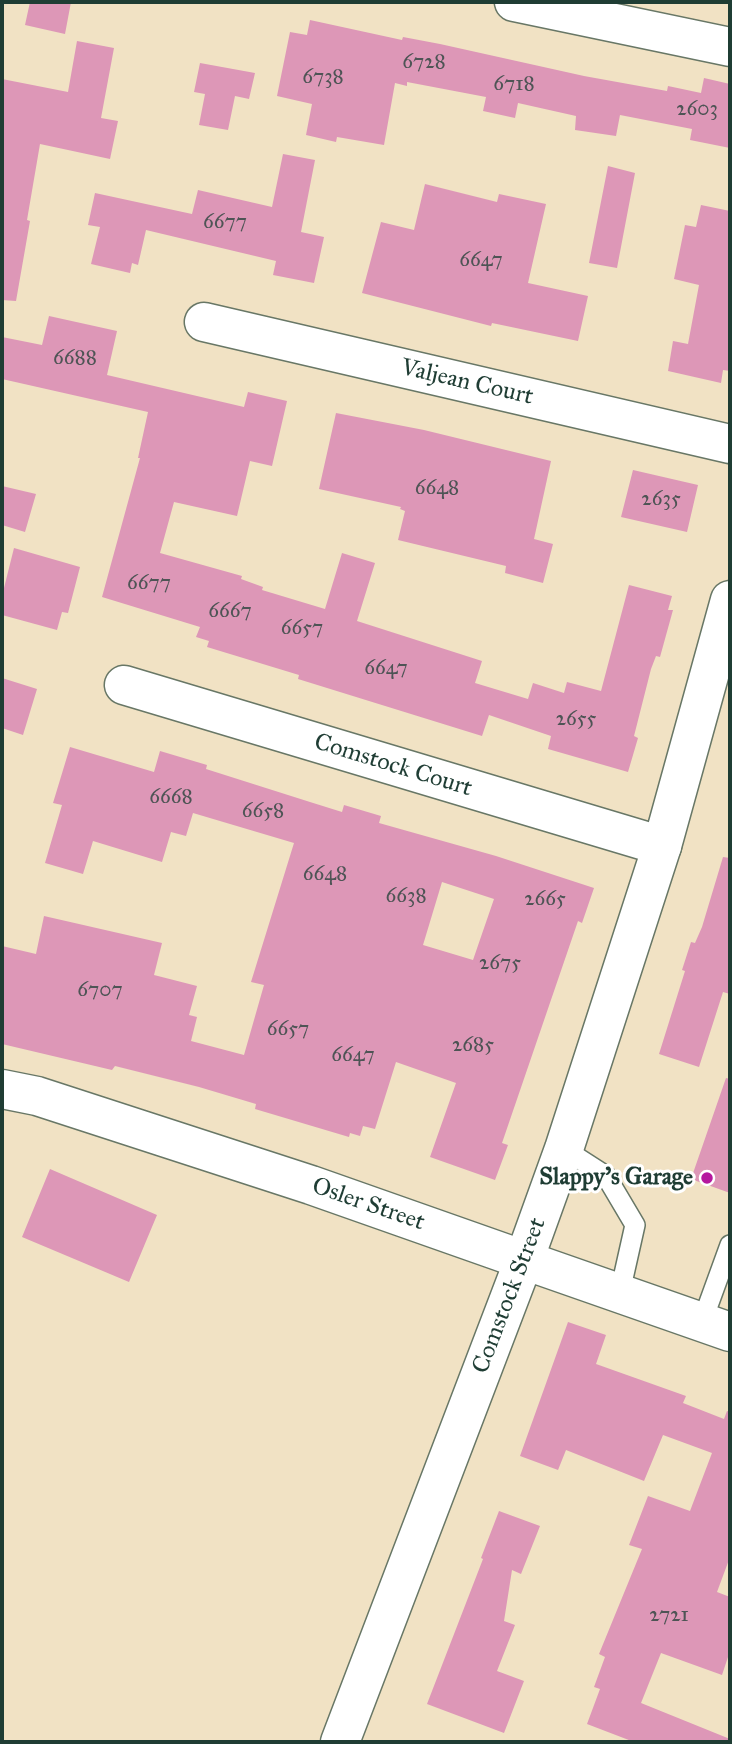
<!DOCTYPE html>
<style>
body{margin:0}
#map{position:relative;width:732px;height:1744px;overflow:hidden;background:#f1e2c4;font-family:"IM FELL Great Primer",serif}
canvas{display:block}
.frame{position:absolute;inset:0;border:4px solid #1f3d34;pointer-events:none}
</style>
<div id="map">
<canvas width="732" height="1744"></canvas>
<div class="frame"></div>
</div>
<script>
const context = document.querySelector('canvas').getContext('2d');
context.lineJoin = 'round';
function fill(path, color) {
  context.fillStyle = color;
  context.fill(path, 'evenodd');
}
function toPath(rows) {
  const path = new Path2D();
  for (const r of rows) {
    path.moveTo(r[0], r[1]);
    for (let i = 2; i < r.length; i += 2) path.lineTo(r[i], r[i + 1]);
  }
  return path;
}
function stroke(path, color, width, dash) {
  context.strokeStyle = color;
  context.lineWidth = width;
  context.lineCap = dash ? 'butt' : 'round';
  context.setLineDash(dash || []);
  context.stroke(path);
}
function write(font, color, halo, rows, align = 'center') {
  context.font = font + ' "IM FELL Great Primer",serif';
  context.lineWidth = 6;
  context.setLineDash([]);
  context.textBaseline = 'middle';
  context.strokeStyle = halo;
  context.fillStyle = color;
  for (const [text, x, y, turn = 0] of rows) {
    context.save();
    context.translate(x, y);
    context.rotate((+turn || 0) * Math.PI / 180);
    context.textAlign = isNaN(turn) ? turn : align;
    if (halo) context.strokeText(text, 0, 0);
    context.fillText(text, 0, 0);
    context.restore();
  }
}
const building = toPath([
 [30,2,71,2,65,34,25,25],
 [310,20,402,40,403,37,440,44,584,76,667,91,668,86,701,93,704,78,730,84,730,148,690,140,692,129,620,115,616,136,575,130,576,116,518,103,515,118,483,111,486,97,407,82,407,86,395,83,384,145,337,137,336,142,306,135,312,104,277,96,290,32,307,35],
 [77,41,114,48,101,118,118,121,110,159,40,144,27,220,30,221,16,301,2,300,2,79,68,92],
 [200,63,255,73,249,99,235,96,228,130,199,125,205,94,194,92],
 [283,154,315,160,301,232,324,237,314,283,273,275,276,261,146,230,138,265,132,263,130,273,91,264,100,227,88,225,95,193,192,214,198,190,272,207],
 [608,166,635,173,617,268,589,263],
 [425,184,497,202,499,194,546,204,528,283,588,296,578,341,492,323,491,326,362,293,381,222,414,230],
 [701,205,730,211,730,371,723,370,721,383,668,371,673,341,688,344,699,285,674,279,685,225,696,227],
 [49,316,117,331,107,375,244,407,248,392,287,401,272,466,250,461,237,516,174,502,160,553,242,576,241,579,263,587,262,590,325,609,342,553,375,563,357,621,482,661,475,683,528,699,533,683,564,693,567,682,601,691,629,585,672,596,668,610,673,610,660,657,656,656,651,669,634,736,638,738,628,772,548,749,551,736,489,715,482,736,298,679,299,675,207,647,209,641,196,637,200,627,102,597,140,458,138,458,148,412,2,379,2,337,42,345],
 [336,413,424,430,551,461,534,539,553,544,543,583,505,573,506,566,398,540,405,511,400,509,401,507,319,489],
 [633,470,698,485,687,532,621,517],
 [2,486,36,494,25,532,2,525],
 [14,548,80,567,68,613,62,612,57,630,2,615,2,596],
 [2,678,37,689,23,735,2,728],
 [70,747,154,772,160,751,207,765,206,769,310,802,342,812,344,805,381,816,379,823,496,856,594,888,582,923,578,921,502,1143,508,1145,495,1180,430,1157,456,1083,396,1062,375,1129,363,1126,360,1136,350,1133,349,1137,255,1109,256,1104,199,1087,115,1066,112,1070,2,1044,2,946,36,954,44,916,162,943,154,975,197,986,189,1015,197,1017,191,1041,244,1055,264,985,251,982,294,843,193,813,186,836,171,832,162,862,93,841,83,874,45,863,62,805,53,803],
 [442,882,494,899,473,960,423,945],
 [723,857,730,858,730,994,723,992,699,1067,659,1054,685,971,682,970,691,942,695,943,702,927],
 [726,1078,730,1079,730,1193,691,1179],
 [50,1169,157,1215,129,1282,22,1237],
 [568,1322,606,1335,596,1364,686,1396,683,1403,724,1419,727,1411,730,1412,730,1557,717,1592,730,1597,730,1651,722,1675,661,1653,641,1703,730,1739,730,1742,634,1742,587,1724,600,1689,594,1687,605,1657,599,1654,642,1549,629,1545,648,1496,690,1511,712,1453,663,1435,644,1481,566,1450,558,1470,520,1456],
 [499,1511,540,1526,521,1574,512,1570,504,1621,515,1625,497,1671,524,1681,504,1733,427,1704,483,1559,481,1558]
]);
const service = toPath([
 [564,1149,606,1176,635,1225,620,1292],
 [702,1322,730,1245]
]);
const minor = toPath([
 [514,2,730,47],
 [204,322,730,444],
 [124,685,662,846],
 [340,1742,524,1260,730,1332]
]);
const tertiary = toPath([
 [2,1089,37,1096,311,1185,524,1260,564,1149,662,846,730,600]
]);
const markers = [
 [707,1178,7,"#b5179e"]
];
const numberNames = [
 ["6728",424,63],
 ["6738",323,78],
 ["6718",514,85],
 ["2603",697,110],
 ["6677",225,223],
 ["6647",481,261],
 ["6688",75,359],
 ["6648",437,489],
 ["2635",661,500],
 ["6677",149,584],
 ["6667",230,612],
 ["6657",302,629],
 ["6647",386,669],
 ["2655",576,720],
 ["6668",171,798],
 ["6658",263,812],
 ["6648",325,875],
 ["6638",406,897],
 ["2665",545,900],
 ["2675",500,964],
 ["6707",100,991],
 ["6657",288,1030],
 ["2685",473,1046],
 ["6647",353,1056],
 ["2721",669,1616]
];
const streetNames = [
 ["Valjean Court",467,383,13],
 ["Comstock Court",393,766,17],
 ["Osler Street",368,1205,19],
 ["Comstock Street",510,1296,-69]
];
const poiNames = [
 ["Slappy's Garage",693,1178]
];
fill(building, '#dd97b7');
stroke(service, '#687766', 22);
stroke(minor, '#687766', 41);
stroke(tertiary, '#687766', 41);
stroke(service, '#fff', 19);
stroke(minor, '#fff', 38);
stroke(tertiary, '#fff', 38);
for (const [x, y, r, color] of markers) {
  const dot = new Path2D();
  dot.arc(x, y, r, 0, 2 * Math.PI);
  context.fillStyle = color;
  context.fill(dot);
  stroke(dot, '#fff', 2.5);
}
write('21px', '#4e5455', null, numberNames);
write('24px', '#1f3d34', '#fff', streetNames);
write('bold 24px', '#1f3d34', '#fff', poiNames, 'right');
</script>
